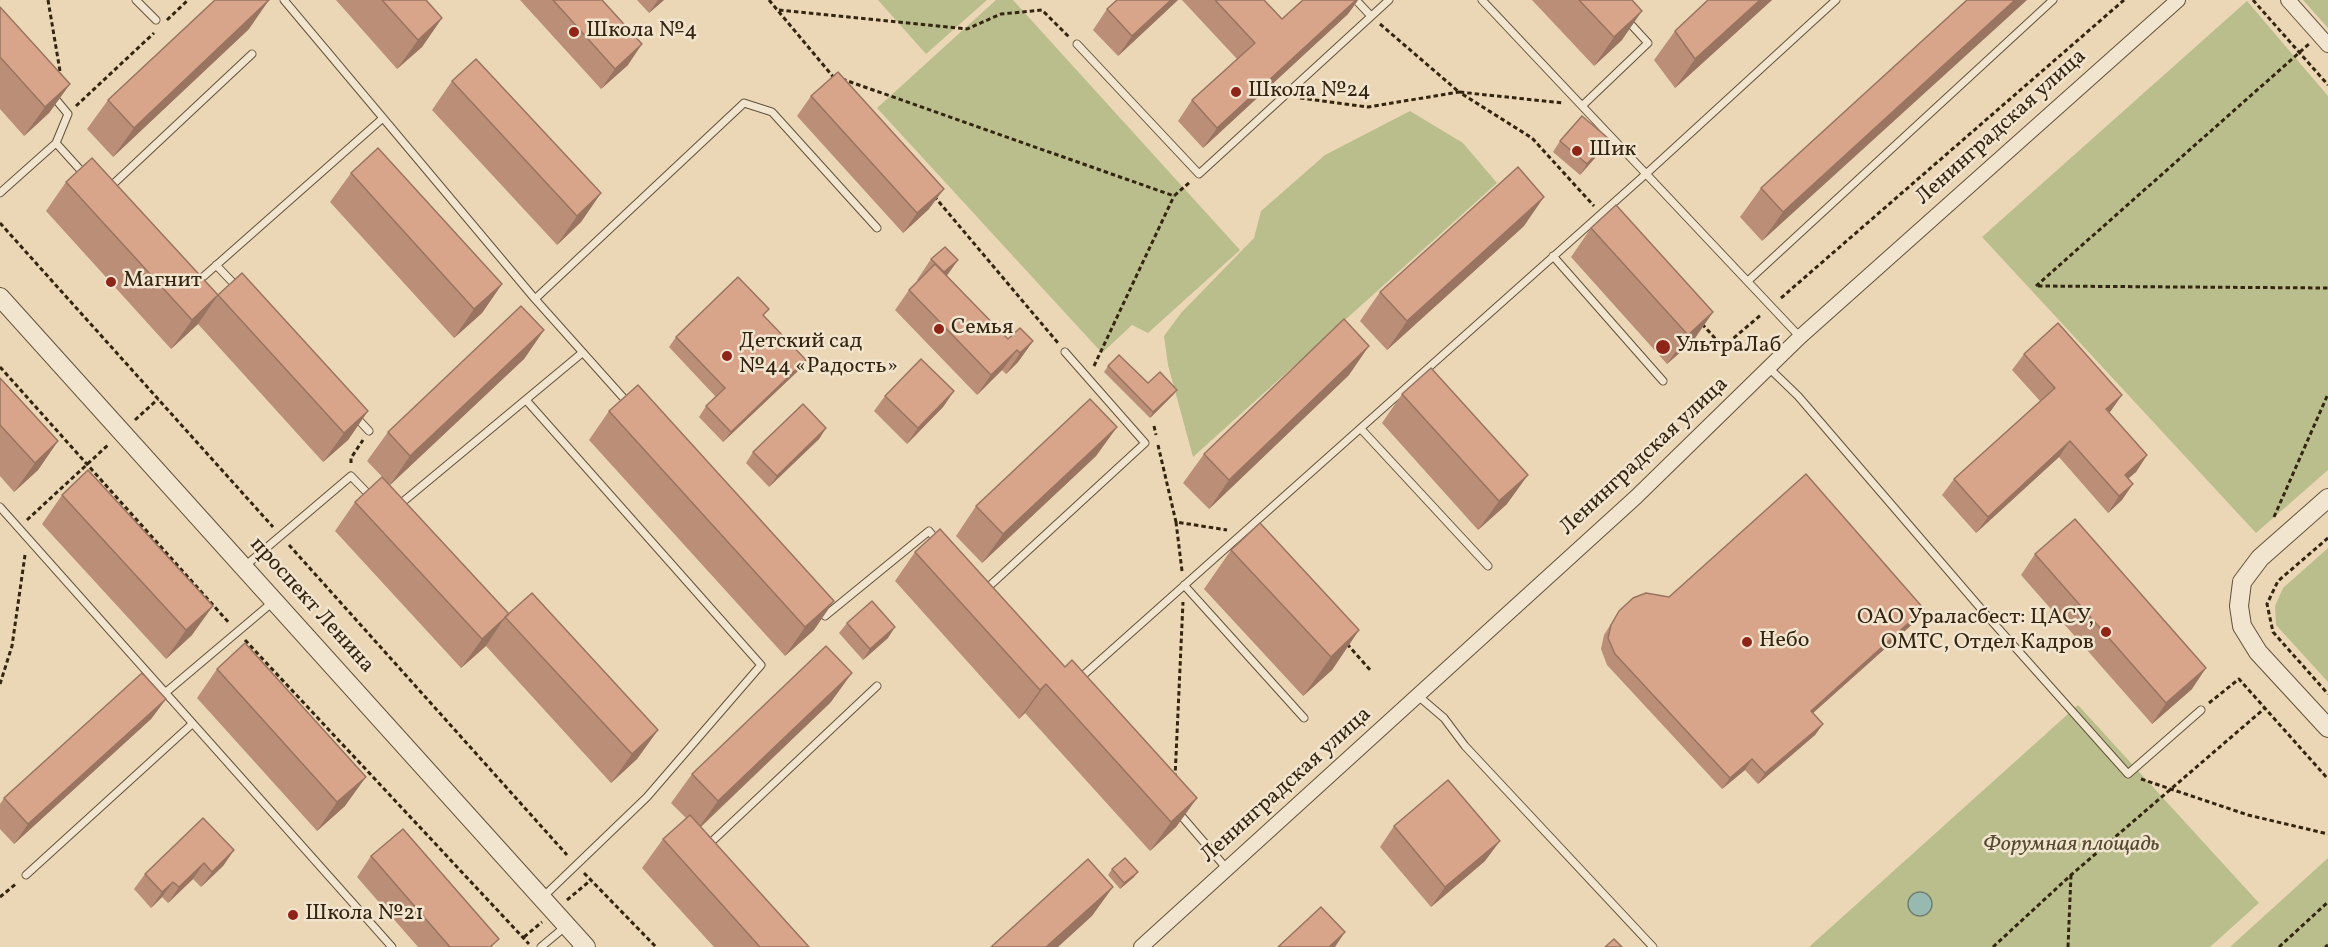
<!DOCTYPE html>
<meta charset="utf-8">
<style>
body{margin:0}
canvas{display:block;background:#ebd7b6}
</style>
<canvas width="2328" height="947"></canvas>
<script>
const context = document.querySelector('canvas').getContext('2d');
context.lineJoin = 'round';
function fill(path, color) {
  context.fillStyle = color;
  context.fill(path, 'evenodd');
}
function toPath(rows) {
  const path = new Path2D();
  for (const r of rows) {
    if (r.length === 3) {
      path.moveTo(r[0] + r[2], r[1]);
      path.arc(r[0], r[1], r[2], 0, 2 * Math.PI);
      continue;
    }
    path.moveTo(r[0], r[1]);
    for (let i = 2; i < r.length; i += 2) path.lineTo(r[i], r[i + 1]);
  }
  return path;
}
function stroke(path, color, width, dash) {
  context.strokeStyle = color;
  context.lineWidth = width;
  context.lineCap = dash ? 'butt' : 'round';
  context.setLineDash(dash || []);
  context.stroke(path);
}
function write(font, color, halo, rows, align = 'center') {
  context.font = font + ' Vollkorn,serif';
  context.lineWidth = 5;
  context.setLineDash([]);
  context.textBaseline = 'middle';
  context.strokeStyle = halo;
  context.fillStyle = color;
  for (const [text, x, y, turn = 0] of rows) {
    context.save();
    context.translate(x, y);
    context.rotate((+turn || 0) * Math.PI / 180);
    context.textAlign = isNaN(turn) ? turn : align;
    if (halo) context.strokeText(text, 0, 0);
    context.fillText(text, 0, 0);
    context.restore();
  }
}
const green = toPath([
 [878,0,987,0,926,54],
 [996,0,1013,0,1240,250,1148,333,1132,325,1102,353,877,108],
 [2303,0,2328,0,2328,28],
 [2247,1,2328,96,2328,470,2256,533,1982,237],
 [1410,111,1463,143,1497,183,1193,457,1168,365,1164,336,1181,313,1254,238,1261,211,1325,155],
 [2328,548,2328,682,2276,625,2275,606,2283,588],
 [2078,705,2259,903,2210,947,1809,947],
 [2328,858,2328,947,2230,947]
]);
const water = toPath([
 [1920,904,12]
]);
const path = toPath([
 [48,0,61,77],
 [769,0,835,79],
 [2253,0,2328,85],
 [779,10,967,29,1001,14,1042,10,1069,37],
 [167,20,188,0],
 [1380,24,1459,92,1563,103],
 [842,79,1174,196,1191,181],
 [1300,98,1368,107,1459,92,1532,138,1594,206],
 [76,106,154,33],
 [934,196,1058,343],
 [0,223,273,527],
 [2036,286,2309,44],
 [2038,286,2328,288],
 [1781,298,2124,0],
 [1702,324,1723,347,1762,314],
 [1094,366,1174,196],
 [0,367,230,624],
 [135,420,158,399],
 [1154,426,1156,435],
 [1158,445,1176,522],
 [351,463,351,458,363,440],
 [2274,517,2328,394],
 [27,520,108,445],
 [2328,538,2278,581,2267,604,2273,632,2328,694],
 [289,545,567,855],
 [1182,571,1176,522,1227,530],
 [245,640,529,944],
 [1347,644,1372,672],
 [0,684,12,646,25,555],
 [2209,703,2239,679,2328,779],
 [1175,778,1183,602],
 [2141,779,2248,815,2328,834],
 [584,873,656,947],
 [0,897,17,883],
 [567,900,591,880],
 [524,937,542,922],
 [1993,947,2071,875,2265,708],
 [2068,947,2071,875],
 [2279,947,2328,902],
 [2325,947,2328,945]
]);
const service = toPath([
 [136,0,156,20],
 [284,0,535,299,628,403],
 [1356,0,1371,16],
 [1482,0,1800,337],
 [1077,44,1199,174,1389,0],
 [1582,106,1648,43,1626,19],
 [56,143,84,174],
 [108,189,252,54],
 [0,193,56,143,68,114,53,96],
 [1553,256,1663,381],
 [216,265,237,287],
 [1749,280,2053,0],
 [195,284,383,118],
 [535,299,744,103,772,112,877,228],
 [1770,369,1798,396,1989,618,2128,774,2201,710],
 [526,400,761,665,647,797,543,897],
 [356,417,369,431],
 [1361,429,1488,566],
 [399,505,582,353],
 [0,507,392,947],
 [245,566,351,476,372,498],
 [1184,585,1304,718],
 [984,591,1145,443,1065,352],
 [819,609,825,616,929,531,937,541],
 [1078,680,1647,173,1836,0],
 [165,693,274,601],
 [1417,695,1444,718,1465,746,1653,947],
 [1178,812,1227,869],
 [706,847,877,686],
 [26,875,192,724],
 [541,947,566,926]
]);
const minor = toPath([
 [2288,0,2328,45],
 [1141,947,1636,497,1800,337,2178,0]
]);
const tertiary = toPath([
 [0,297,586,947],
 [2328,498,2260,558,2242,582,2239,606,2242,626,2258,652,2328,728]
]);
const wall = toPath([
 [336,0,426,0,442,18,422,47,397,69],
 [520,0,602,0,628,65,601,89],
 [637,0,664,0,649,13],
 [1117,0,1178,0,1118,56,1093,30,1107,9],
 [1182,0,1264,0,1282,19,1303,0,1358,0,1348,14,1203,148,1178,121,1192,100,1237,59],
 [1532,0,1632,0,1622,40,1594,66],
 [1772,0,1675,88,1654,60,1675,31],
 [1967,0,1762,241,1740,217,1761,188],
 [0,7,70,84,49,113,24,136,0,109],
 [249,29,113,157,87,129,108,100],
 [452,81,601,193,581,222,557,245,432,110],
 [811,96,929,209,903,233,797,116],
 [1560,141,1602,150,1580,175,1553,152],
 [351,173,502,284,482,313,454,338,330,202],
 [66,182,218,295,368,411,348,440,323,462,198,324,171,349,46,211],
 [1524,226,1387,350,1360,321,1380,292],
 [1591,228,1713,312,1693,341,1667,364,1571,257],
 [931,259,958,260,947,276,1008,339,1033,341,1018,362,1006,374,1002,370,977,395,895,310,909,290,918,281,917,280],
 [764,316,799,370,723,442,699,417,706,406,716,397,669,347,676,337],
 [544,330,524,359,390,485,367,461,388,432],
 [2024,354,2122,395,2109,413,2147,455,2136,472,2128,478,2122,500,2108,513,2059,457,1976,533,1942,495,1954,479,2040,401,2012,370],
 [1108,366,1148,383,1177,390,1173,395,1150,418,1104,372],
 [1349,375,1209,509,1183,483,1204,454],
 [0,378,58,441,38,470,14,492,0,476],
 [954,391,943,407,907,444,874,411,885,396],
 [1402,394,1507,504,1478,530,1382,423],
 [609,411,814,630,785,656,589,440],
 [1117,427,1096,456,982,563,956,536,976,506],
 [826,428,819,439,769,487,746,463,753,452],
 [62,495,192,635,166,659,42,524],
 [355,502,509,614,658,730,637,759,611,783,486,646,461,668,335,531],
 [1231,550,1359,630,1332,670,1303,696,1204,589],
 [915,552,1065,667,1197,798,1176,827,1150,851,1025,713,1019,719,895,581],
 [2035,554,2192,689,2152,724,2021,575],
 [1669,597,1924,609,1917,620,1813,713,1823,724,1815,735,1758,784,1745,770,1722,789,1607,665,1601,649,1604,635,1619,611],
 [847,623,888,638,863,660,839,633],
 [217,669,345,806,317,831,197,698],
 [166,699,151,719,14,844,0,829,0,804,4,798],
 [831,702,701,827,809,947,714,947,642,868,663,839,686,818,671,803,692,774],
 [1394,826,1485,861,1431,907,1380,847],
 [234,850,223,866,201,887,193,879,168,903,162,897,151,908,134,889,145,874],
 [371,856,493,947,418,947,357,877],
 [1112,869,1134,877,1120,889,1108,875]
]);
const shadedWall = toPath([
 [269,0,249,29,113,157,134,128],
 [658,0,664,0,649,13],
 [1171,0,1178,0,1118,56,1132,36],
 [1356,0,1358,0,1348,14,1203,148,1217,128],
 [1760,0,1772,0,1675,88,1695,59],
 [2015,0,2027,0,1762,241,1783,212],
 [1642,11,1622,40,1594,66,1614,37],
 [442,18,422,47,397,69,418,40],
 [642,44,628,65,601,89,615,69],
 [70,84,49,113,24,136,45,107],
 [1609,139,1602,150,1580,175,1587,164],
 [944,189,929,209,903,233,917,213],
 [601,193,581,222,557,245,577,216],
 [1544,197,1524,226,1387,350,1407,321],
 [958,260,943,280,944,272],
 [502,284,482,313,454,338,474,309],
 [218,295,198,324,171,349,192,320],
 [1713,312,1693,341,1667,364,1688,335],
 [544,330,524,359,390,485,410,456],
 [1033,341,1018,362,1006,374,1020,353],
 [1369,346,1349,375,1209,509,1229,480],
 [1017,350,1002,370,977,395,991,375],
 [806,360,799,370,723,442,731,432],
 [1177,390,1173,395,1150,418,1153,412],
 [954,391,943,407,907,444,918,428],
 [2122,395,2110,412,2095,425,2106,409],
 [368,411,348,440,323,462,344,433],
 [1117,427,1096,456,982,563,1003,534],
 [826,428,819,439,769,487,777,476],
 [58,441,38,470,14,492,35,463],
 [2070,441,2059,457,1976,533,1988,517],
 [2147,455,2136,472,2114,491,2125,475],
 [1528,475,1507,504,1478,530,1499,501],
 [2133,484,2122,500,2108,513,2119,496],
 [834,601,814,630,785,656,805,627],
 [213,606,192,635,166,659,186,630],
 [1924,609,1917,620,1804,721,1811,711],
 [505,617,486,646,461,668,482,639],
 [895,627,888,638,863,660,870,649],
 [1359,630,1332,670,1303,696,1331,657],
 [2206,668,2192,689,2152,724,2166,703],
 [852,673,831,702,697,830,718,801],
 [1046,684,1025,713,1019,719,1040,690],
 [166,699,151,719,14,844,28,824],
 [1823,724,1815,735,1758,784,1765,773],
 [658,730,637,759,611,783,632,754],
 [1752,759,1745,770,1722,789,1730,778],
 [366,777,345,806,317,831,337,802],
 [1197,798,1176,827,1150,851,1171,822],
 [1500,841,1485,861,1431,907,1445,887],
 [234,850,223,866,201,887,212,872],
 [204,863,193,879,168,903,179,887],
 [1138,872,1134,877,1120,889,1124,883],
 [173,882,162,897,151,908,162,892],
 [1113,887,1092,916,1058,947,1046,947],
 [1345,932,1335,947,1329,947]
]);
const building = toPath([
 [215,0,269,0,134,128,108,100,215,0],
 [382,0,426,0,442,18,418,40,382,0],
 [553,0,602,0,642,44,615,69,553,0],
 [1117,0,1171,0,1132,36,1107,9,1117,0],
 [1215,0,1264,0,1282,19,1303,0,1356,0,1217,128,1192,100,1255,43,1215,0],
 [1579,0,1632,0,1642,11,1614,37,1579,0],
 [1708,0,1760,0,1695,59,1675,31,1708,0],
 [1967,0,2015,0,1783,212,1761,188,1967,0],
 [0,7,70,84,45,107,0,57,0,7],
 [476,59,601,193,577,216,452,81,476,59],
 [838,72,944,189,917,213,811,96,838,72],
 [1582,116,1609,139,1587,164,1560,141,1582,116],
 [378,148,502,284,474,309,351,173,378,148],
 [92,158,218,295,192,320,66,182,92,158],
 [1518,167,1544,197,1407,321,1380,292,1518,167],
 [1616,205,1713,312,1688,335,1591,228,1616,205],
 [945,247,958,260,944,272,931,259,945,247],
 [935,264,1008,339,1020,328,1033,341,1020,353,1017,350,991,375,909,290,935,264],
 [242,273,368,411,344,433,218,295,242,273],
 [738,277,769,309,763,315,806,360,731,432,706,406,725,388,676,337,738,277],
 [521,306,544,330,410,456,388,432,521,306],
 [1344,319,1369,346,1229,480,1204,454,1344,319],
 [2058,323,2122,395,2106,409,2147,455,2125,475,2133,484,2119,496,2070,441,1988,517,1954,479,2055,388,2024,354,2058,323],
 [1119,355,1148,383,1160,372,1177,390,1153,412,1108,366,1119,355],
 [921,359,954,391,918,428,885,396,921,359],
 [1431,368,1528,475,1499,501,1402,394,1431,368],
 [0,378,58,441,35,463,0,425,0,378],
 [638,385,834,601,805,627,609,411,638,385],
 [1090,399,1117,427,1003,534,976,506,1090,399],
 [803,404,826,428,777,476,753,452,803,404],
 [88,470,213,606,186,630,62,495,88,470],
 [1806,474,1924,609,1811,711,1823,724,1765,773,1752,759,1730,778,1615,654,1608,638,1611,625,1619,611,1633,598,1646,593,1669,597,1806,474],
 [382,477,509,614,482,639,355,502,382,477],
 [2075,519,2206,668,2166,703,2035,554,2075,519],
 [1260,523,1359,630,1331,657,1231,550,1260,523],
 [940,529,1065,667,1072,660,1197,798,1171,822,1046,684,1040,690,915,552,940,529],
 [532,593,658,730,632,754,505,617,532,593],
 [872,601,895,627,870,649,847,623,872,601],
 [245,643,366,777,337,802,217,669,245,643],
 [826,646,852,673,718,801,692,774,826,646],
 [142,673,166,699,28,824,4,798,142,673],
 [1448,780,1500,841,1445,887,1394,826,1448,780],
 [690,815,809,947,760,947,663,839,690,815],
 [203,818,234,850,212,872,204,863,179,887,173,882,162,892,145,874,203,818],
 [403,829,499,939,490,947,450,947,371,856,403,829],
 [1125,858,1138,872,1124,883,1112,869,1125,858],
 [1088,859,1113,887,1046,947,991,947,1088,859],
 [1321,907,1345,932,1329,947,1278,947,1321,907],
 [1614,939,1622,947,1605,947,1614,939]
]);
const markers = [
 [574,32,6,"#8f2418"],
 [1236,92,6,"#8f2418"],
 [1577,151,6,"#8f2418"],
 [111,282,6,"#8f2418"],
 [939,329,6,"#8f2418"],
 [1663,347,8,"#8f2418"],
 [727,356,6,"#8f2418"],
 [2106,632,6,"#8f2418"],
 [1747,642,6,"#8f2418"],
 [293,915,6,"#8f2418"]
];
const poiNames = [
 ["Школа №4",586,32],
 ["Школа №24",1248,92],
 ["Шик",1589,151],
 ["Магнит",123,282],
 ["Семья",951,329],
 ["Детский сад",739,343],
 ["№44 «Радость»",739,368],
 ["УльтраЛаб",1676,347],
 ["ОАО Ураласбест: ЦАСУ,",2094,619,"right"],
 ["ОМТС, Отдел Кадров",2094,644,"right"],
 ["Небо",1759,642],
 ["Школа №21",305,915]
];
const streetNames = [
 ["Ленинградская улица",2002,128,-42],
 ["Ленинградская улица",1645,457,-43],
 ["проспект Ленина",311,606,48],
 ["Ленинградская улица",1287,786,-42]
];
const parkNames = [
 ["Форумная площадь",2071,846]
];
fill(green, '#babe8c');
fill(water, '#98b9b0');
stroke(water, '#707e70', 1.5);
stroke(service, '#62523a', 9);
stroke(minor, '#62523a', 16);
stroke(tertiary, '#62523a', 20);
stroke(path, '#342511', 3, [4.5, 3]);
stroke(service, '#f2e5d0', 7);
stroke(minor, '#f2e5d0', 14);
stroke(tertiary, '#f2e5d0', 18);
fill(wall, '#bb8e77');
fill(shadedWall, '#987461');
fill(building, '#d9a58a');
stroke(building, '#987461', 1.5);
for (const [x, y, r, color] of markers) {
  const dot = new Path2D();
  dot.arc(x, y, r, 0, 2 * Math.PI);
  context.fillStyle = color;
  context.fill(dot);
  stroke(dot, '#f2e5d0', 2);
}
write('22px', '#342511', '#f2e5d0', poiNames, 'left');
write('22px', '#342511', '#f2e5d0', streetNames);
write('italic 22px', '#564b30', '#f2e5d0', parkNames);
</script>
